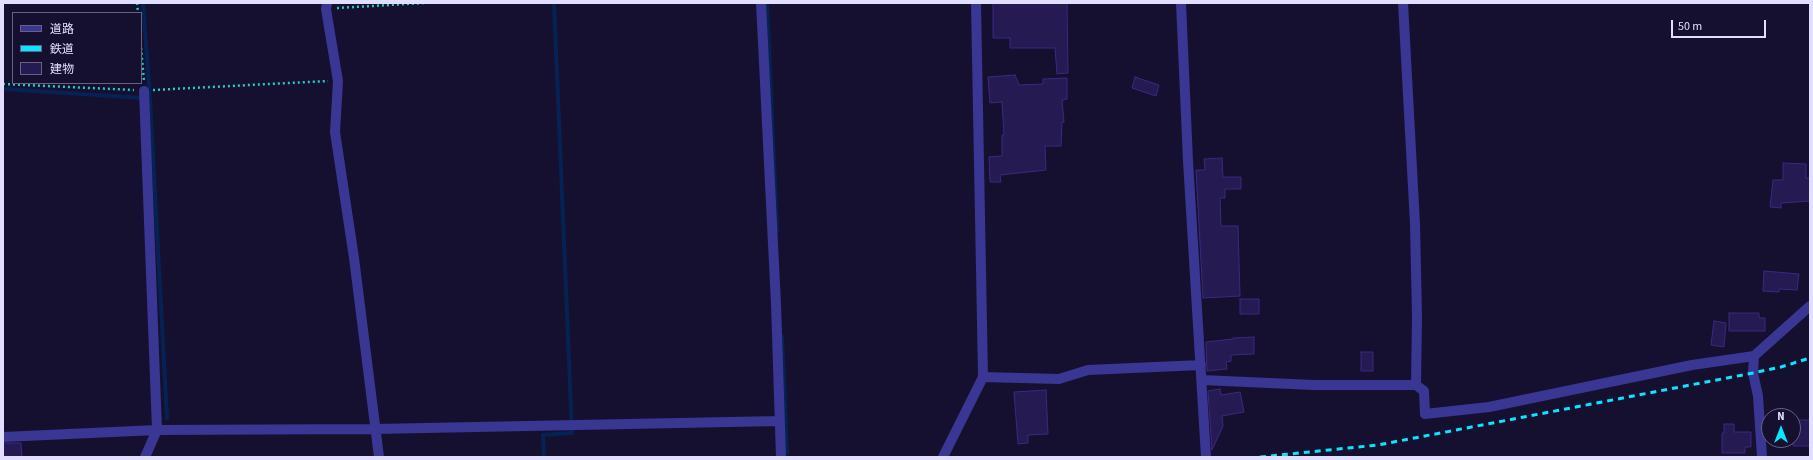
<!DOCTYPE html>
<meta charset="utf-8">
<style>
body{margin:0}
#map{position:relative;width:1813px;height:460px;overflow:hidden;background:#151030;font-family:"Source Sans 3","Noto Sans JP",sans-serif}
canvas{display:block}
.frame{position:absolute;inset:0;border:4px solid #e2deff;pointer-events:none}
.legend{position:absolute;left:12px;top:12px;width:130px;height:72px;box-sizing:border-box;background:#151030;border:1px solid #676283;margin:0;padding:5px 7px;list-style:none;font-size:12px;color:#e2deff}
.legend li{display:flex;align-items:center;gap:8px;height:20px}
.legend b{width:20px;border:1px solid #676283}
.north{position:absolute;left:1761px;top:408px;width:40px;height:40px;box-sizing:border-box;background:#151030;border:1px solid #676283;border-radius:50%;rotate:0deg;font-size:11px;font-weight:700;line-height:16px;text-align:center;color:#e2deff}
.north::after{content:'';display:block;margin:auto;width:14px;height:18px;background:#0ae6ff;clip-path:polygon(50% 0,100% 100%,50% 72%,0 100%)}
.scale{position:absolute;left:1671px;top:20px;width:95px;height:18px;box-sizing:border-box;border:2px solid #e2deff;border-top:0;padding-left:5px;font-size:12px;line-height:14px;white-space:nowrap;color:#e2deff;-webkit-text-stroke:3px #151030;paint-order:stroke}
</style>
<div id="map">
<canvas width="1813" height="460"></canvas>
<div class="frame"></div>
<ul class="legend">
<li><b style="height:5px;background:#3a3693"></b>道路</li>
<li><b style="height:5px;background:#0ae6ff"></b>鉄道</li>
<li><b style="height:11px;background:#251a52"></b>建物</li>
</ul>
<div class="north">N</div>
<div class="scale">50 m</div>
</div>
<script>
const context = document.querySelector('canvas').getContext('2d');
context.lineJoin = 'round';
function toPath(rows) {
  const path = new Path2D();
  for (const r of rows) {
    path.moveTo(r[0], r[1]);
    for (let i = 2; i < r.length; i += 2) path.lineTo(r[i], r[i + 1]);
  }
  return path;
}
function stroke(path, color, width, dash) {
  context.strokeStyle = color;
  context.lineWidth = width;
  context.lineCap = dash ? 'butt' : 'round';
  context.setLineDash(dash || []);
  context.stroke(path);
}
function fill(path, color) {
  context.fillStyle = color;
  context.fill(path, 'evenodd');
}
const stream = toPath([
 [143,3,150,99,167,418],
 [767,3,777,231],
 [3,89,144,98],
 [782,336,787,453],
 [544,457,543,435,572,433,554,3]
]);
const building = toPath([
 [993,3,1067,3,1068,73,1057,74,1055,48,1010,48,1010,38,993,38,993,3],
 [1015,75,1019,85,1043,84,1043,79,1067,78,1067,99,1062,100,1064,122,1062,122,1061,146,1045,146,1046,170,1000,175,1001,182,990,182,989,157,1002,156,1002,135,1004,135,1002,102,990,103,988,77,1015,75],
 [1135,77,1159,85,1156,96,1132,88,1135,77],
 [1222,158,1223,177,1241,177,1241,189,1225,189,1225,198,1220,198,1221,226,1238,226,1240,296,1203,298,1196,170,1205,170,1204,159,1222,158],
 [1783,163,1806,164,1806,178,1810,178,1810,201,1781,203,1781,208,1770,207,1773,180,1783,180,1783,163],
 [1764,271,1799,274,1797,290,1779,289,1779,292,1763,291,1764,271],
 [1240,299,1259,299,1259,314,1240,314,1240,299],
 [1729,313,1759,313,1759,318,1765,318,1765,331,1729,331,1729,313],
 [1714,321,1726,323,1724,347,1711,345,1714,321],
 [1254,337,1254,354,1231,355,1231,361,1226,362,1227,369,1207,371,1206,342,1233,339,1233,338,1254,337],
 [1361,352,1373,352,1373,371,1361,371,1361,352],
 [1220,389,1221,395,1240,392,1244,412,1222,416,1223,426,1212,450,1208,391,1220,389],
 [1046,390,1048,434,1028,435,1028,443,1018,444,1014,392,1046,390],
 [1793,420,1810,420,1810,446,1793,446,1793,420],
 [1724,424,1734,424,1734,432,1751,432,1751,447,1745,447,1745,453,1722,453,1722,433,1724,433,1724,424],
 [3,443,21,443,22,457,3,457,3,443]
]);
const path = toPath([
 [137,3,138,13],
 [337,8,424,3],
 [141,48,144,81],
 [3,84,134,90],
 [153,90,328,81]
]);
const minor = toPath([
 [327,3,326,9,338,81,335,132,354,258,379,457],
 [761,3,776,304,781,457],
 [1181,3,1188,161,1206,457],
 [1403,3,1415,224,1417,317,1416,385],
 [144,91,157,430,145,457],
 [983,377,1059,379,1088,370,1201,365],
 [1202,380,1313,385,1416,385,1424,391,1425,414,1489,407,1692,365,1754,356],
 [3,437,157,430,375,429,780,421],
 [943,457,983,377,976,3],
 [1762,457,1758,396,1753,373,1754,356,1810,306]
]);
const rail = toPath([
 [1260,457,1378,445,1753,373,1781,367,1810,358]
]);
stroke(stream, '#062252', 4);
fill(building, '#251a52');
stroke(building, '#3b2981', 1);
stroke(path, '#25ccc2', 2.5, [2, 3]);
stroke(minor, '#3a3693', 10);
stroke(rail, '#0ae6ff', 3, [6, 5]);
</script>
